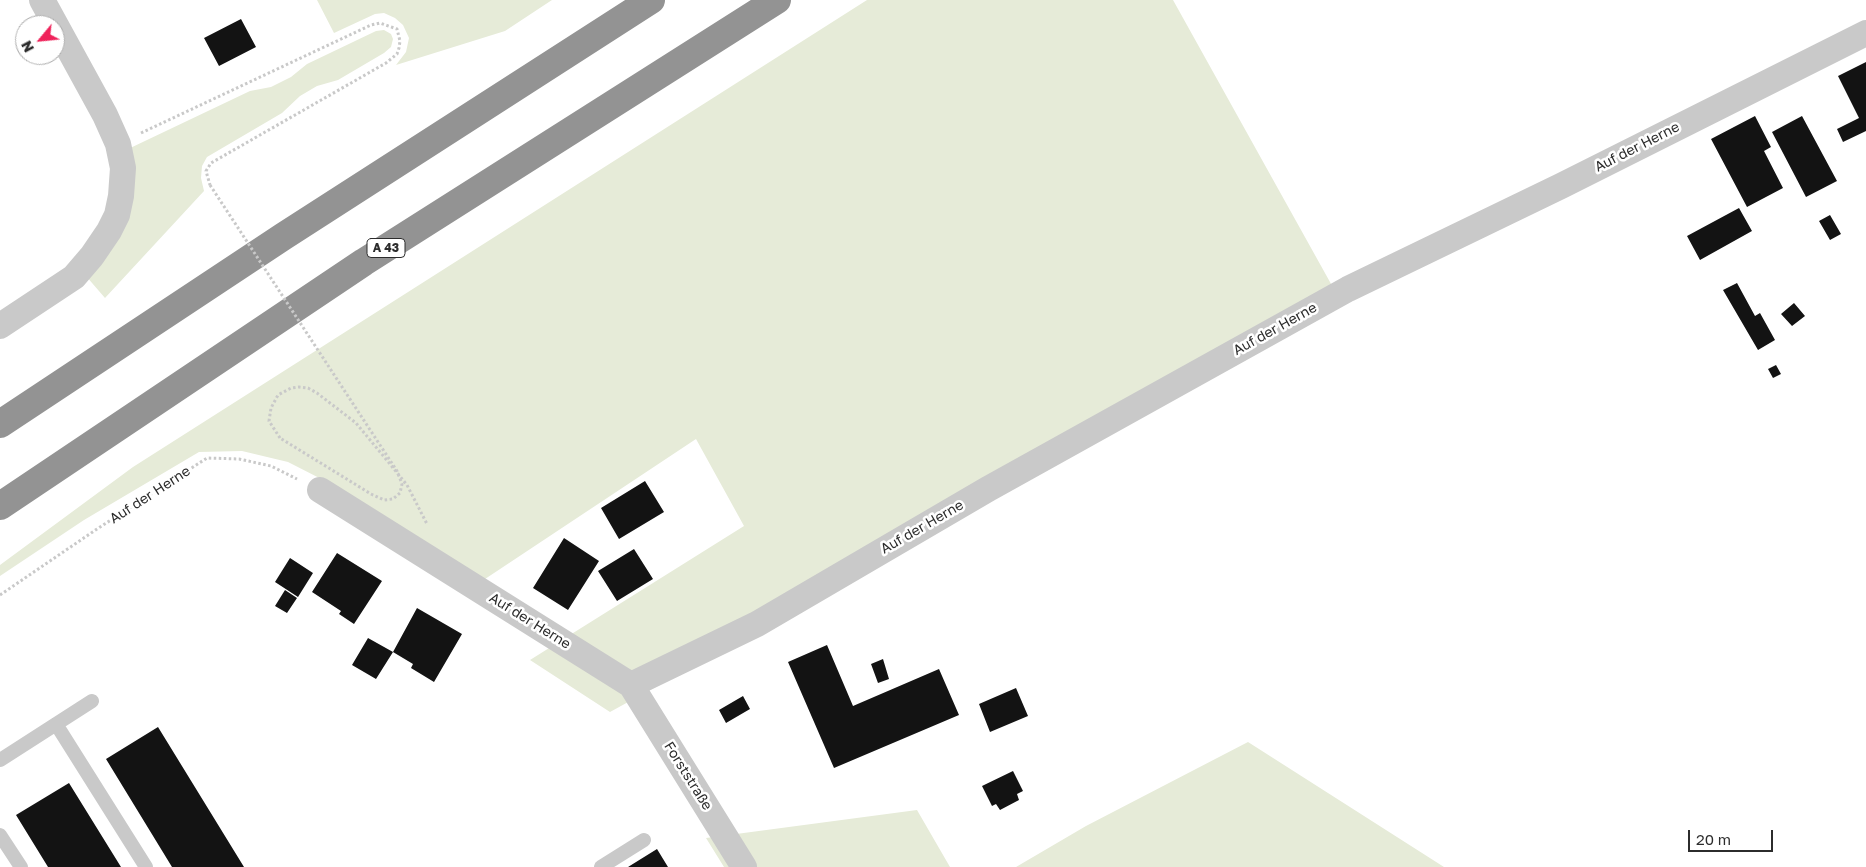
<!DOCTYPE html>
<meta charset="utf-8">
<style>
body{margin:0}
#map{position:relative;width:1866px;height:867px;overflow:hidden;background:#fff;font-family:"Golos Text",sans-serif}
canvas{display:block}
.north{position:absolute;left:15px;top:15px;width:50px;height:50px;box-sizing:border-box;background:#fff;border:1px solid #ababab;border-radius:50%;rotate:242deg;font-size:14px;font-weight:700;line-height:20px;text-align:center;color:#2c2c2c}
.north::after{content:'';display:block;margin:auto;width:18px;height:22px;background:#ef225a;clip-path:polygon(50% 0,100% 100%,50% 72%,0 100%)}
.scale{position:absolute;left:1688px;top:830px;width:85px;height:22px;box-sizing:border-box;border:2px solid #2c2c2c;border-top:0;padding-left:6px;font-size:15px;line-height:18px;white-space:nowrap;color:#2c2c2c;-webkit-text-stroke:4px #fff;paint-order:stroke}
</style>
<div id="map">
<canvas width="1866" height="867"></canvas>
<div class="north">N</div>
<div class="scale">20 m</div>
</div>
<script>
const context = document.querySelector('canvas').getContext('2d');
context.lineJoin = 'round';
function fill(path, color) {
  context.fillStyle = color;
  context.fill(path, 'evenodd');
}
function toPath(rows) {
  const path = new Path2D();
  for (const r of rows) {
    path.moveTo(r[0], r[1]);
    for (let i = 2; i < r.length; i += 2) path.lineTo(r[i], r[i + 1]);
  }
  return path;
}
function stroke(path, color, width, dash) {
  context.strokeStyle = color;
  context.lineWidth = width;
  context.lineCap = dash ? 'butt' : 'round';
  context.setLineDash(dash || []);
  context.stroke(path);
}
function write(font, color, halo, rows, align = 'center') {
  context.font = font + ' "Golos Text",sans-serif';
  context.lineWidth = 5;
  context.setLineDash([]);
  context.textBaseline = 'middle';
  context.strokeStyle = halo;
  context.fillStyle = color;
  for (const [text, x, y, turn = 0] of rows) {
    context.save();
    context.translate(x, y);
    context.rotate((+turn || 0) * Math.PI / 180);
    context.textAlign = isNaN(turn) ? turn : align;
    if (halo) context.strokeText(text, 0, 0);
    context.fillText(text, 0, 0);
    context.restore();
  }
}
const green = toPath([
 [317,0,552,0,505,31,396,65,406,52,409,38,403,25,395,18,384,13,375,14,334,33],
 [867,0,1173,0,1340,300,763,628,610,712,530,660,744,526,696,439,482,581,335,486,288,462,242,451,199,452,84,520,0,576,0,565,133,467],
 [384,30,391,34,393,39,391,47,384,53,338,80,317,86,300,96,282,113,207,157,202,166,201,178,204,191,105,298,86,276,126,150,250,91,271,87,291,77,307,64,376,31],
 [1248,742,1444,867,1016,867,1086,826],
 [917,810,950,867,724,867,706,838]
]);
const building = toPath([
 [241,19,256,47,219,66,204,38],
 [1866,62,1866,131,1843,142,1837,129,1859,118,1838,76],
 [1755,116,1771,147,1764,151,1783,188,1747,207,1711,139],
 [1802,116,1837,181,1806,197,1772,132],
 [1739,208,1752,231,1700,260,1687,236],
 [1830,215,1841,234,1830,240,1819,221],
 [1737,283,1755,316,1760,313,1775,340,1758,350,1723,290],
 [1794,303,1805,316,1792,326,1781,314],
 [1776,365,1781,374,1773,378,1768,369],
 [645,481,664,512,619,539,601,508],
 [564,538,599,561,568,610,533,588],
 [634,549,653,579,617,601,598,571],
 [337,553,382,581,354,624,339,614,341,611,312,592],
 [290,558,313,573,298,597,275,582],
 [285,590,297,598,287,613,275,606],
 [417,608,462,634,434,682,411,668,413,664,393,652],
 [368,638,393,652,376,679,352,665],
 [827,645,853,706,939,669,959,715,834,768,788,662],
 [883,659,889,679,878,683,871,664],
 [1016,688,1028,716,990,732,979,704],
 [743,696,750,709,726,723,719,710],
 [158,727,244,867,172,867,106,759],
 [1013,771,1023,791,1017,794,1019,800,1000,810,996,804,992,806,982,786],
 [69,783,121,867,48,867,16,815],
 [657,849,668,867,628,867]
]);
const path = toPath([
 [141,133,371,25,380,23,397,29,400,41,399,48,397,54,386,63,211,163,206,171,210,185],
 [280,438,269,421,271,408,278,395,291,388,299,387,308,388,317,393,356,423,385,458,407,485,427,524],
 [0,595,97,529,207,458,239,459,271,466,297,479]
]);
const lane = toPath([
 [56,724,146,867],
 [0,760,92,701],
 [0,835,21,867],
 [601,867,644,840]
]);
const street = toPath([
 [0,326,74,277,92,256,109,231,117,215,121,196,123,168,118,144,105,115,42,0],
 [320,490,631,685,744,867],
 [631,685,757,624,988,489,1348,289,1561,186,1866,33]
]);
const highway = toPath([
 [0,424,284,236,651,0],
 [0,506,364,262,777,0]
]);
const pathBridge = toPath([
 [210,185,397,471,402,484,400,493,393,499,384,500,371,494,280,438]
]);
const shields = [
 [386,248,38]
];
const shieldNames = [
 ["A 43",386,248]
];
const streetNames = [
 ["Auf der Herne",1637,147,-27],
 ["Auf der Herne",1275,329,-29],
 ["Auf der Herne",150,495,-33],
 ["Auf der Herne",922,527,-30],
 ["Auf der Herne",530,621,32],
 ["Forststraße",688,776,58]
];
fill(green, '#e6ebd8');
fill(building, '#131313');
stroke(path, '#c9c9c9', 3, [2.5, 2.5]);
stroke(lane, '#c9c9c9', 14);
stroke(street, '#c9c9c9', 26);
stroke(highway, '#939393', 28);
stroke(pathBridge, '#c9c9c9', 3, [2.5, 2.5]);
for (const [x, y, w] of shields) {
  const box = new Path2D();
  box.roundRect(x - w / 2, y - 9.5, w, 19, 4);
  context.fillStyle = '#fff';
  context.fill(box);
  stroke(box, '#2c2c2c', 1);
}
write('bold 12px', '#2c2c2c', null, shieldNames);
write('14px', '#2c2c2c', '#fff', streetNames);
</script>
